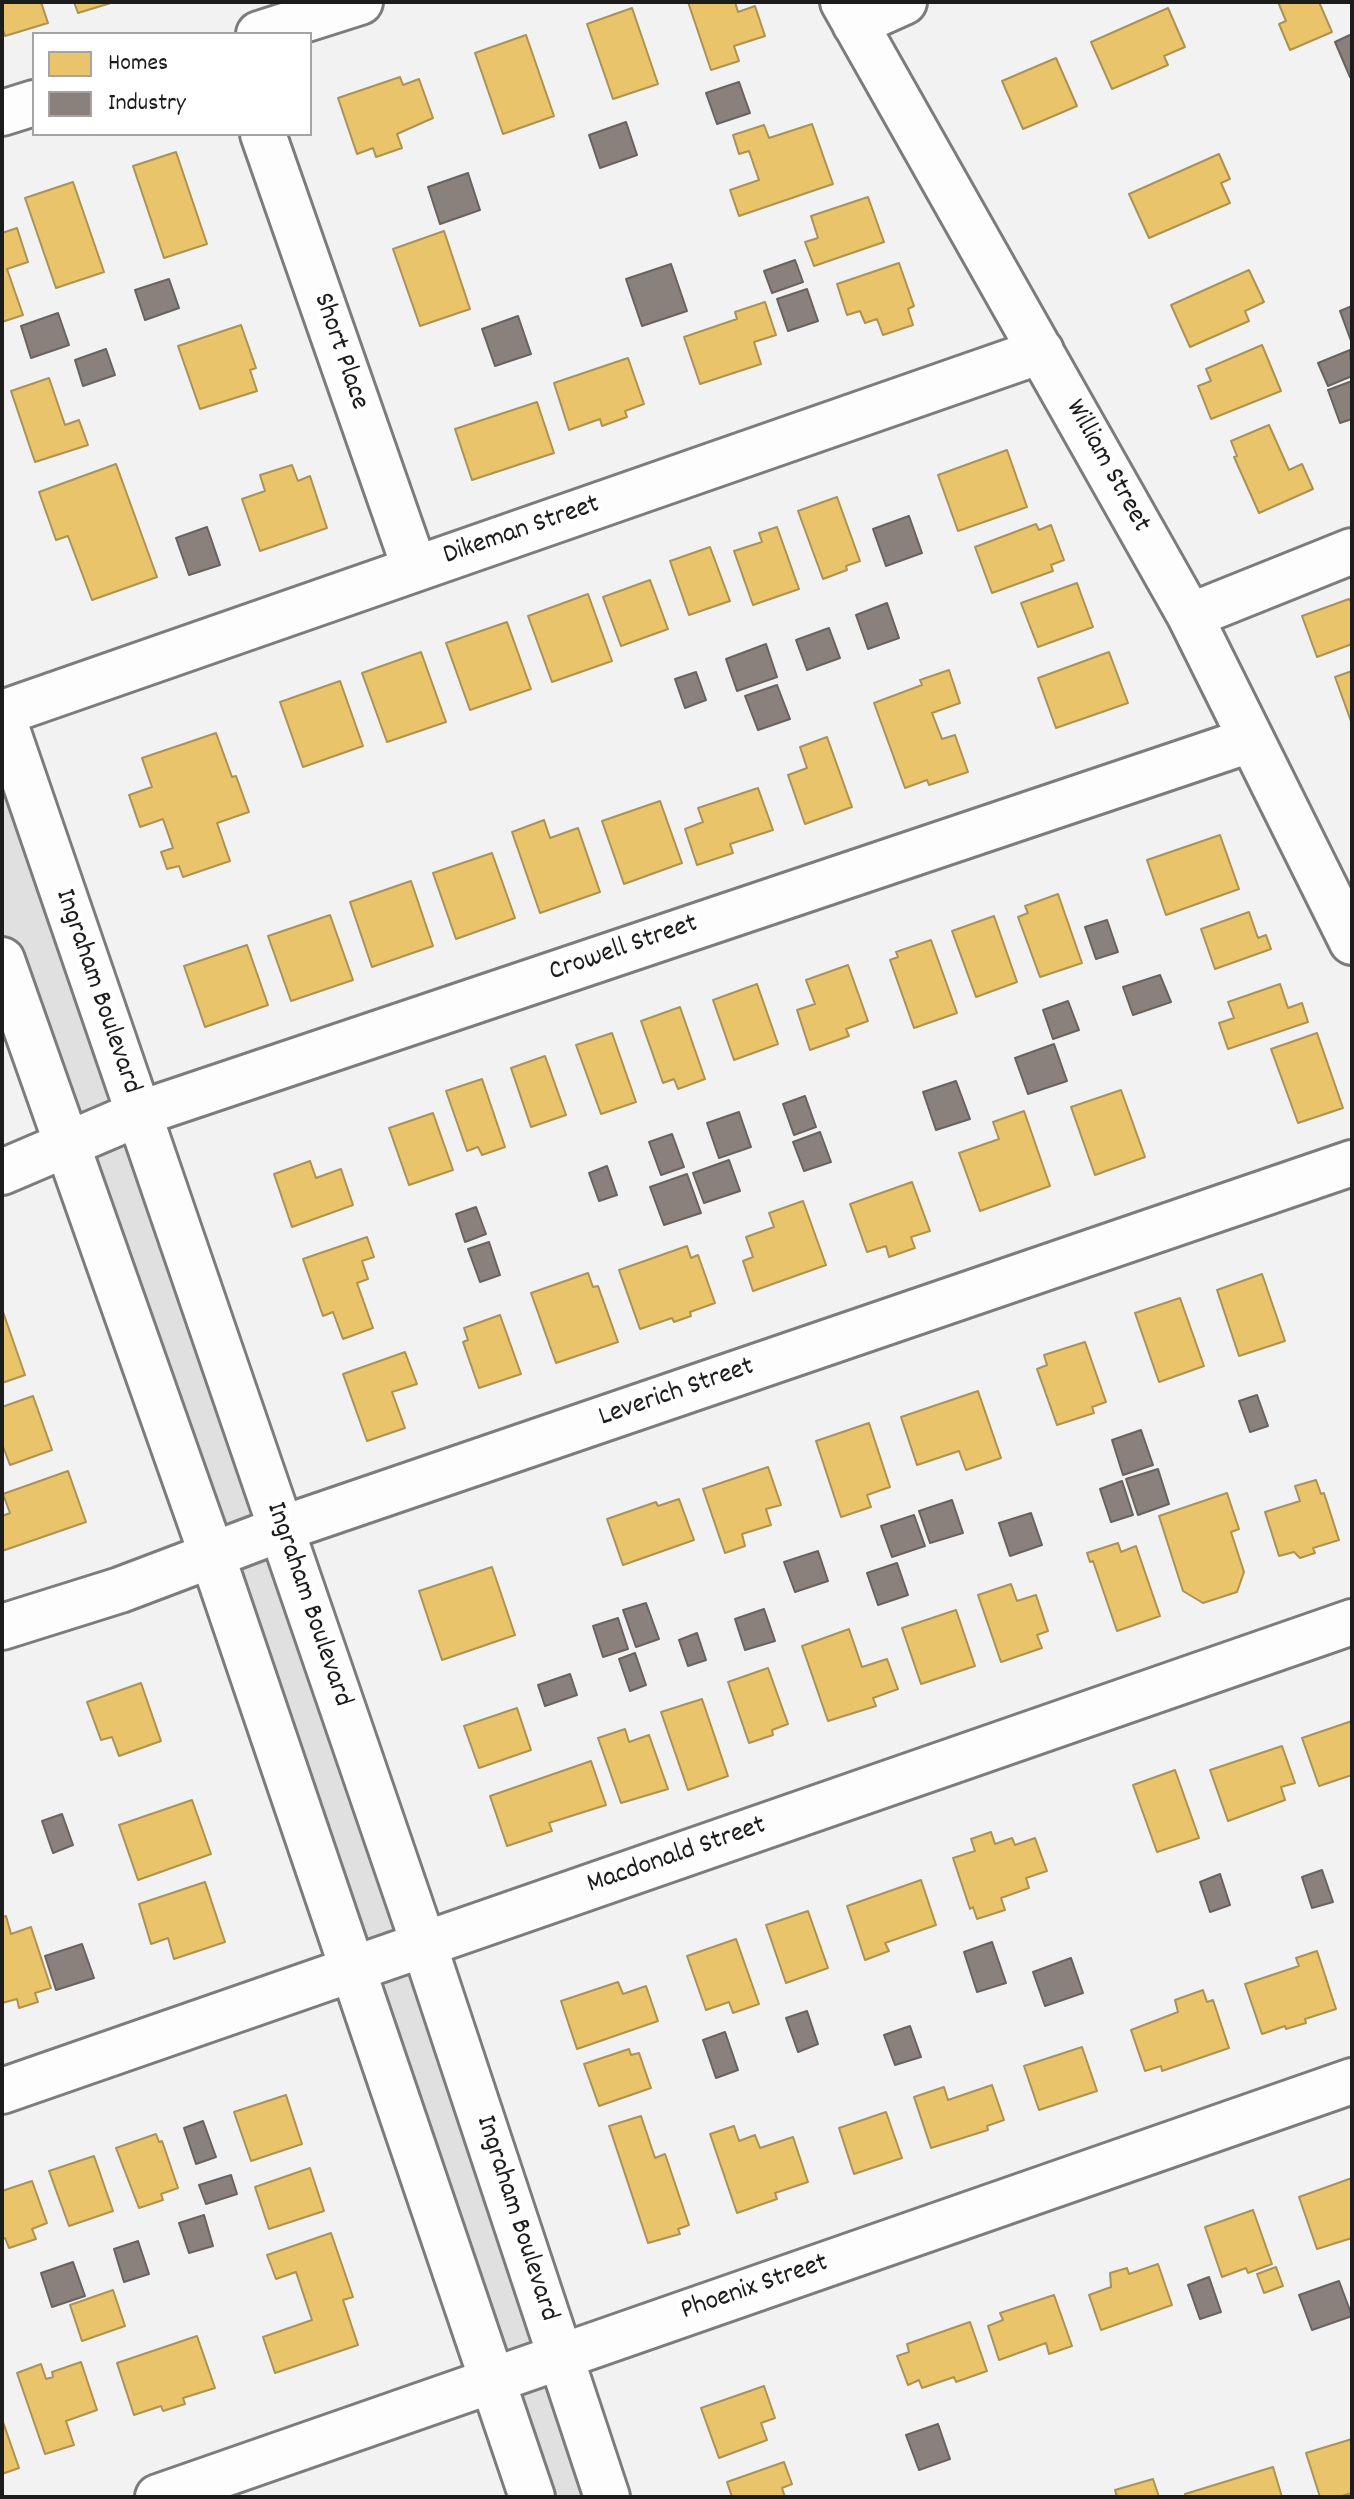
<!DOCTYPE html>
<style>
body{margin:0}
#map{position:relative;width:1354px;height:2499px;overflow:hidden;background:#f2f2f2;font-family:Dekko,sans-serif}
canvas{display:block}
.frame{position:absolute;inset:0;border:4px solid #1c1c1c;pointer-events:none}
.legend{position:absolute;left:32px;top:32px;width:280px;height:104px;box-sizing:border-box;background:#fff;border:2px solid #a4a4a4;margin:0;padding:10px 14px;list-style:none;font-size:24px;color:#1c1c1c}
.legend li{display:flex;align-items:center;gap:16px;height:40px}
.legend b{width:40px;border:2px solid #a4a4a4}
</style>
<div id="map">
<canvas width="1354" height="2499"></canvas>
<div class="frame"></div>
<ul class="legend">
<li><b style="height:22px;background:#e9c46a"></b>Homes</li>
<li><b style="height:22px;background:#8a817c"></b>Industry</li>
</ul>
</div>
<script>
const context = document.querySelector('canvas').getContext('2d');
context.lineJoin = 'round';
function fill(path, color) {
  context.fillStyle = color;
  context.fill(path, 'evenodd');
}
function toPath(rows) {
  const path = new Path2D();
  for (const r of rows) {
    path.moveTo(r[0], r[1]);
    for (let i = 2; i < r.length; i += 2) path.lineTo(r[i], r[i + 1]);
  }
  return path;
}
function stroke(path, color, width, dash) {
  context.strokeStyle = color;
  context.lineWidth = width;
  context.lineCap = dash ? 'butt' : 'round';
  context.setLineDash(dash || []);
  context.stroke(path);
}
function write(font, color, halo, rows, align = 'center') {
  context.font = font + ' Dekko,sans-serif';
  context.lineWidth = 8;
  context.setLineDash([]);
  context.textBaseline = 'middle';
  context.strokeStyle = halo;
  context.fillStyle = color;
  for (const [text, x, y, turn = 0] of rows) {
    context.save();
    context.translate(x, y);
    context.rotate((+turn || 0) * Math.PI / 180);
    context.textAlign = isNaN(turn) ? turn : align;
    if (halo) context.strokeText(text, 0, 0);
    context.fillText(text, 0, 0);
    context.restore();
  }
}
const green = toPath([
 [2,715,607,2497,532,2497,2,960]
]);
const homes = toPath([
 [2,2,41,2,48,23,5,36,2,27,2,2],
 [74,2,114,2,78,13,74,2],
 [688,2,735,2,738,12,755,6,765,36,734,46,739,61,711,70,688,2],
 [1278,2,1319,2,1332,32,1290,50,1279,24,1286,21,1278,2],
 [632,8,658,84,613,99,587,24,632,8],
 [1168,8,1185,47,1164,56,1168,65,1112,89,1091,42,1168,8],
 [526,35,554,116,503,134,475,53,526,35],
 [1056,58,1077,106,1023,129,1002,81,1056,58],
 [400,77,403,85,419,79,433,118,397,134,402,148,376,157,373,148,357,154,338,98,400,77],
 [812,124,833,184,739,216,730,190,759,180,749,151,739,154,733,135,764,125,769,138,812,124],
 [176,152,207,244,164,258,133,166,176,152],
 [1219,154,1230,179,1221,183,1230,203,1149,238,1129,194,1219,154],
 [73,182,104,272,56,288,25,198,73,182],
 [868,197,884,242,814,266,805,242,818,238,811,216,868,197],
 [17,228,28,262,7,269,23,315,2,322,2,233,17,228],
 [444,231,470,309,420,326,393,249,444,231],
 [899,263,914,306,908,309,913,325,883,335,877,319,865,323,860,311,847,315,837,284,899,263],
 [1249,270,1264,302,1245,311,1249,321,1190,347,1171,305,1249,270],
 [765,302,776,335,754,342,761,364,700,384,684,337,737,319,735,312,765,302],
 [241,325,256,368,250,370,257,391,200,409,178,346,241,325],
 [1262,345,1281,391,1211,419,1198,386,1211,381,1206,369,1262,345],
 [628,358,644,404,625,411,627,417,602,426,600,419,569,430,554,383,628,358],
 [49,378,65,425,79,420,88,445,35,462,11,391,49,378],
 [537,402,554,453,472,480,455,429,537,402],
 [1269,425,1289,470,1302,464,1313,489,1259,513,1234,457,1237,456,1231,441,1269,425],
 [1007,450,1027,507,958,531,938,475,1007,450],
 [116,464,157,577,92,600,68,536,56,540,39,492,116,464],
 [292,465,298,481,310,476,327,528,260,551,242,499,265,491,260,475,292,465],
 [837,497,860,561,846,566,847,570,823,579,798,511,837,497],
 [1036,524,1039,530,1051,525,1064,560,1051,565,1053,571,992,593,975,547,1036,524],
 [777,527,799,589,753,605,734,551,762,542,759,533,777,527],
 [710,547,730,601,689,615,670,561,710,547],
 [650,580,668,629,621,646,603,597,650,580],
 [1077,583,1093,627,1038,647,1021,603,1077,583],
 [588,594,612,661,552,682,528,616,588,594],
 [1349,599,1352,603,1352,644,1317,657,1302,616,1349,599],
 [507,622,531,689,470,710,446,643,507,622],
 [421,652,446,722,387,742,362,673,421,652],
 [1109,652,1128,703,1056,728,1038,678,1109,652],
 [949,670,960,703,932,713,942,739,955,735,968,772,929,785,927,780,905,788,874,703,922,685,920,680,949,670],
 [1352,671,1352,724,1335,677,1352,671],
 [340,681,363,746,303,767,280,702,340,681],
 [216,733,232,777,236,776,249,812,217,823,230,861,183,877,179,866,167,869,161,852,173,848,163,819,140,827,129,795,152,787,142,758,216,733],
 [827,737,852,807,805,824,788,775,807,768,800,747,827,737],
 [758,788,773,830,730,844,733,853,697,865,685,829,703,822,698,808,758,788],
 [660,801,682,863,624,884,602,821,660,801],
 [544,820,550,838,578,828,600,892,540,913,512,832,544,820],
 [1220,835,1239,889,1166,915,1147,860,1220,835],
 [492,853,515,918,456,939,433,873,492,853],
 [411,881,433,946,372,967,350,902,411,881],
 [1058,894,1082,963,1040,977,1018,917,1028,913,1025,906,1058,894],
 [1249,912,1258,938,1266,935,1271,949,1215,969,1201,929,1249,912],
 [330,915,353,980,291,1001,268,936,330,915],
 [994,916,1017,982,976,997,952,931,994,916],
 [931,940,957,1013,914,1028,890,960,898,957,896,952,931,940],
 [247,945,268,1005,205,1027,184,966,247,945],
 [848,965,868,1021,846,1029,849,1036,810,1050,797,1010,815,1004,806,980,848,965],
 [757,984,778,1044,734,1060,713,1000,757,984],
 [1280,984,1288,1008,1302,1003,1308,1022,1228,1049,1219,1023,1234,1018,1228,1002,1280,984],
 [680,1007,705,1079,678,1089,674,1079,663,1083,641,1021,680,1007],
 [612,1033,636,1102,601,1114,576,1045,612,1033],
 [1317,1033,1343,1108,1298,1123,1271,1049,1317,1033],
 [545,1056,566,1115,531,1127,511,1068,545,1056],
 [482,1079,505,1147,482,1155,478,1147,467,1151,446,1091,482,1079],
 [1121,1090,1145,1157,1095,1175,1071,1107,1121,1090],
 [1024,1111,1050,1186,980,1211,959,1153,999,1139,993,1122,1024,1111],
 [433,1113,453,1170,409,1185,389,1128,433,1113],
 [310,1161,316,1178,341,1169,353,1205,292,1227,274,1174,310,1161],
 [912,1182,930,1231,911,1237,915,1248,889,1257,886,1246,867,1252,850,1204,912,1182],
 [803,1201,826,1265,753,1291,743,1261,753,1257,746,1237,774,1227,769,1213,803,1201],
 [367,1237,374,1257,362,1261,368,1279,357,1283,373,1328,343,1339,333,1312,323,1316,303,1259,367,1237],
 [687,1246,691,1258,698,1255,715,1303,690,1312,691,1316,674,1322,672,1318,640,1329,619,1270,687,1246],
 [588,1273,593,1287,598,1286,618,1342,556,1363,531,1293,588,1273],
 [1262,1274,1285,1341,1239,1356,1217,1290,1262,1274],
 [1180,1298,1204,1366,1159,1382,1135,1313,1180,1298],
 [2,1309,25,1375,2,1383,2,1309],
 [500,1315,521,1374,479,1388,463,1342,468,1340,464,1328,500,1315],
 [1085,1342,1106,1402,1092,1407,1094,1413,1057,1425,1037,1369,1047,1365,1044,1355,1085,1342],
 [405,1352,417,1384,392,1392,405,1428,367,1441,343,1374,405,1352],
 [978,1391,1001,1458,966,1470,959,1451,917,1465,901,1417,978,1391],
 [33,1396,52,1450,10,1465,2,1444,2,1407,33,1396],
 [869,1423,890,1487,867,1495,871,1507,841,1517,816,1441,869,1423],
 [768,1467,781,1505,766,1509,771,1525,742,1534,745,1546,725,1553,703,1489,768,1467],
 [68,1471,86,1522,2,1551,2,1516,10,1513,3,1494,68,1471],
 [1316,1480,1321,1494,1324,1493,1339,1540,1313,1548,1315,1553,1300,1558,1294,1552,1279,1556,1265,1512,1300,1501,1295,1486,1316,1480],
 [1227,1493,1239,1529,1231,1532,1244,1572,1237,1592,1203,1603,1183,1591,1159,1516,1227,1493],
 [679,1499,694,1540,623,1565,607,1519,656,1502,658,1506,679,1499],
 [1118,1543,1121,1552,1136,1546,1160,1616,1117,1631,1093,1561,1090,1562,1087,1553,1118,1543],
 [492,1567,515,1635,442,1660,419,1591,492,1567],
 [1011,1584,1017,1601,1036,1595,1048,1631,1037,1635,1042,1648,1001,1662,978,1595,1011,1584],
 [956,1610,975,1666,921,1684,902,1628,956,1610],
 [849,1629,862,1667,887,1659,898,1689,873,1698,876,1706,828,1721,802,1646,849,1629],
 [768,1668,788,1724,772,1730,773,1735,749,1743,728,1682,768,1668],
 [141,1683,161,1741,119,1756,112,1737,101,1740,87,1702,141,1683],
 [702,1699,728,1776,688,1790,661,1712,702,1699],
 [517,1708,531,1750,479,1768,464,1726,517,1708],
 [1352,1721,1352,1775,1319,1786,1302,1738,1352,1721],
 [625,1729,629,1742,649,1735,668,1789,621,1803,598,1738,625,1729],
 [1282,1746,1295,1783,1281,1787,1285,1800,1228,1821,1210,1770,1282,1746],
 [591,1761,606,1805,549,1823,552,1831,507,1846,490,1796,591,1761],
 [1175,1770,1199,1838,1157,1852,1133,1785,1175,1770],
 [192,1800,211,1854,138,1880,119,1825,192,1800],
 [991,1832,995,1844,1012,1838,1015,1845,1035,1838,1047,1871,1026,1878,1029,1888,1001,1898,1005,1910,977,1919,973,1907,970,1909,953,1858,975,1851,971,1839,991,1832],
 [921,1880,936,1925,885,1943,889,1951,865,1960,847,1906,921,1880],
 [205,1882,225,1942,174,1959,168,1938,151,1944,139,1904,205,1882],
 [808,1911,828,1968,786,1983,766,1925,808,1911],
 [6,1916,11,1934,31,1927,51,1988,35,1993,38,2002,19,2008,17,1999,2,2003,2,1917,6,1916],
 [736,1939,759,2004,733,2013,729,2002,706,2010,687,1956,736,1939],
 [1317,1951,1336,2009,1305,2019,1306,2023,1286,2029,1285,2026,1262,2034,1245,1984,1299,1966,1296,1958,1317,1951],
 [618,1982,623,1994,646,1986,658,2021,577,2049,561,2001,618,1982],
 [1203,1990,1207,2002,1213,2000,1229,2048,1162,2071,1161,2066,1145,2071,1131,2030,1178,2012,1175,2000,1203,1990],
 [1082,2047,1097,2091,1039,2110,1024,2066,1082,2047],
 [629,2049,631,2055,639,2053,651,2088,599,2106,584,2064,629,2049],
 [992,2085,1004,2120,987,2126,988,2130,931,2148,914,2097,944,2087,948,2100,992,2085],
 [286,2095,302,2144,251,2161,234,2112,286,2095],
 [886,2112,902,2158,854,2174,839,2128,886,2112],
 [641,2116,655,2158,665,2154,689,2225,678,2229,680,2234,648,2243,609,2126,641,2116],
 [734,2126,739,2141,755,2135,760,2148,793,2137,808,2182,775,2193,777,2199,737,2213,710,2134,734,2126],
 [156,2134,159,2142,162,2141,178,2188,161,2194,163,2200,139,2208,116,2148,156,2134],
 [94,2156,113,2211,69,2226,49,2171,94,2156],
 [310,2168,324,2211,269,2229,255,2187,310,2168],
 [1352,2178,1352,2238,1317,2249,1299,2197,1352,2178],
 [32,2181,47,2223,32,2229,36,2239,9,2248,5,2238,2,2239,2,2191,32,2181],
 [1253,2210,1272,2264,1248,2273,1246,2268,1222,2277,1205,2227,1253,2210],
 [331,2233,353,2297,343,2300,358,2345,275,2373,263,2337,312,2320,296,2272,276,2279,267,2255,331,2233],
 [1158,2264,1172,2305,1101,2330,1089,2295,1111,2287,1110,2273,1127,2268,1129,2274,1158,2264],
 [1276,2267,1283,2286,1264,2293,1257,2274,1276,2267],
 [113,2290,125,2326,82,2341,70,2305,113,2290],
 [1054,2295,1072,2346,1049,2354,1046,2343,999,2360,988,2326,1003,2320,1000,2313,1054,2295],
 [970,2322,987,2371,956,2382,954,2377,922,2388,919,2380,908,2385,897,2356,909,2352,907,2344,970,2322],
 [197,2336,215,2388,183,2398,185,2404,163,2411,161,2406,134,2415,117,2363,197,2336],
 [81,2362,97,2410,66,2421,74,2445,45,2454,17,2373,41,2364,46,2379,53,2377,52,2372,81,2362],
 [764,2386,775,2418,761,2423,767,2440,719,2458,701,2408,764,2386],
 [2,2419,19,2468,2,2474,2,2419],
 [1352,2439,1352,2493,1338,2497,1320,2497,1306,2453,1352,2439],
 [784,2462,792,2484,782,2488,785,2497,732,2497,727,2482,784,2462],
 [1273,2467,1282,2497,1186,2497,1185,2494,1273,2467],
 [1153,2479,1159,2497,1117,2497,1115,2490,1153,2479]
]);
const industry = toPath([
 [1352,34,1352,77,1350,77,1335,42,1352,34],
 [739,82,750,113,717,124,706,93,739,82],
 [626,122,637,155,600,168,589,135,626,122],
 [468,173,480,210,440,224,428,187,468,173],
 [795,260,803,282,772,293,764,271,795,260],
 [671,264,687,311,642,326,626,279,671,264],
 [169,279,179,308,145,320,135,290,169,279],
 [807,289,818,321,788,331,777,299,807,289],
 [1352,306,1352,340,1351,341,1340,311,1352,306],
 [58,313,69,345,31,358,21,326,58,313],
 [518,316,531,354,495,366,482,329,518,316],
 [106,349,115,375,83,386,75,360,106,349],
 [1350,350,1352,376,1328,386,1318,363,1350,350],
 [1352,381,1352,419,1340,423,1328,390,1352,381],
 [909,516,922,553,886,566,873,529,909,516],
 [207,527,220,565,189,575,176,538,207,527],
 [887,603,899,638,868,649,856,615,887,603],
 [829,628,840,658,807,670,796,640,829,628],
 [766,644,777,677,737,691,726,659,766,644],
 [696,672,706,700,685,708,675,679,696,672],
 [777,685,790,719,758,730,745,696,777,685],
 [1107,920,1118,952,1096,959,1085,927,1107,920],
 [1160,975,1171,1002,1133,1015,1123,987,1160,975],
 [1068,1001,1079,1030,1053,1039,1043,1010,1068,1001],
 [1054,1044,1067,1081,1028,1094,1015,1058,1054,1044],
 [956,1081,970,1119,936,1130,923,1092,956,1081],
 [805,1096,816,1127,794,1135,783,1104,805,1096],
 [739,1112,751,1147,719,1158,707,1123,739,1112],
 [820,1132,831,1162,804,1171,793,1142,820,1132],
 [672,1134,684,1167,661,1175,649,1142,672,1134],
 [729,1160,740,1191,704,1203,693,1173,729,1160],
 [607,1166,617,1195,599,1201,589,1173,607,1166],
 [687,1174,701,1213,664,1225,650,1187,687,1174],
 [476,1207,486,1234,465,1242,456,1214,476,1207],
 [489,1242,500,1275,480,1282,468,1249,489,1242],
 [1257,1395,1268,1426,1250,1432,1239,1401,1257,1395],
 [1141,1430,1153,1465,1123,1475,1112,1440,1141,1430],
 [1158,1469,1169,1504,1138,1515,1126,1479,1158,1469],
 [1122,1481,1133,1515,1111,1522,1100,1489,1122,1481],
 [952,1500,963,1533,930,1543,919,1511,952,1500],
 [1031,1513,1042,1545,1010,1556,999,1523,1031,1513],
 [914,1515,925,1546,892,1557,881,1526,914,1515],
 [818,1551,828,1581,795,1592,784,1562,818,1551],
 [897,1563,908,1595,878,1605,867,1573,897,1563],
 [646,1603,659,1639,636,1647,623,1610,646,1603],
 [764,1609,775,1641,745,1650,735,1619,764,1609],
 [618,1618,628,1649,603,1657,593,1626,618,1618],
 [697,1633,706,1660,688,1666,679,1640,697,1633],
 [635,1653,646,1685,630,1691,619,1659,635,1653],
 [570,1674,577,1695,545,1706,538,1685,570,1674],
 [62,1814,73,1845,53,1853,42,1821,62,1814],
 [1322,1870,1333,1902,1312,1908,1302,1877,1322,1870],
 [1220,1874,1230,1905,1210,1912,1200,1882,1220,1874],
 [992,1942,1006,1983,977,1992,964,1952,992,1942],
 [82,1944,94,1978,56,1990,45,1956,82,1944],
 [1071,1958,1083,1993,1045,2006,1033,1972,1071,1958],
 [807,2011,818,2044,798,2052,786,2018,807,2011],
 [910,2026,921,2057,895,2065,884,2035,910,2026],
 [725,2032,738,2070,716,2078,703,2040,725,2032],
 [203,2121,216,2157,196,2164,184,2128,203,2121],
 [231,2175,237,2194,206,2204,199,2185,231,2175],
 [204,2215,213,2246,189,2253,179,2223,204,2215],
 [138,2241,149,2274,124,2282,114,2249,138,2241],
 [73,2262,85,2296,52,2307,41,2273,73,2262],
 [1209,2277,1221,2312,1200,2319,1188,2285,1209,2277],
 [1339,2281,1352,2316,1312,2330,1299,2295,1339,2281],
 [938,2424,950,2459,919,2470,906,2435,938,2424]
]);
const minor = toPath([
 [843,2,1190,616,1352,942],
 [855,24,904,2],
 [259,34,360,2],
 [2,113,34,103],
 [263,134,415,569],
 [1190,616,1352,551],
 [2,713,1041,351],
 [2,715,424,1945,607,2497],
 [2,960,212,1555,532,2497],
 [2,1172,138,1114,1250,740],
 [2,1627,120,1590,281,1529,1352,1163],
 [2,2091,1352,1622],
 [158,2497,1352,2081]
]);
const streetNames = [
 ["Short Place",339,352,71],
 ["William Street",1106,467,61],
 ["Dikeman Street",522,532,-19],
 ["Crowell Street",624,950,-19],
 ["Ingraham Boulevard",96,992,71],
 ["Leverich Street",677,1394,-19],
 ["Ingraham Boulevard",307,1605,71],
 ["Macdonald Street",677,1857,-19],
 ["Ingraham Boulevard",515,2219,72],
 ["Phoenix Street",755,2289,-19]
];
fill(green, '#e0e0e0');
fill(homes, '#e9c46a');
stroke(homes, '#ac9253', 2);
fill(industry, '#8a817c');
stroke(industry, '#69635f', 2);
stroke(minor, '#7c7c7c', 50);
stroke(minor, '#fdfdfd', 44);
write('28px', '#1c1c1c', '#fff', streetNames);
</script>
